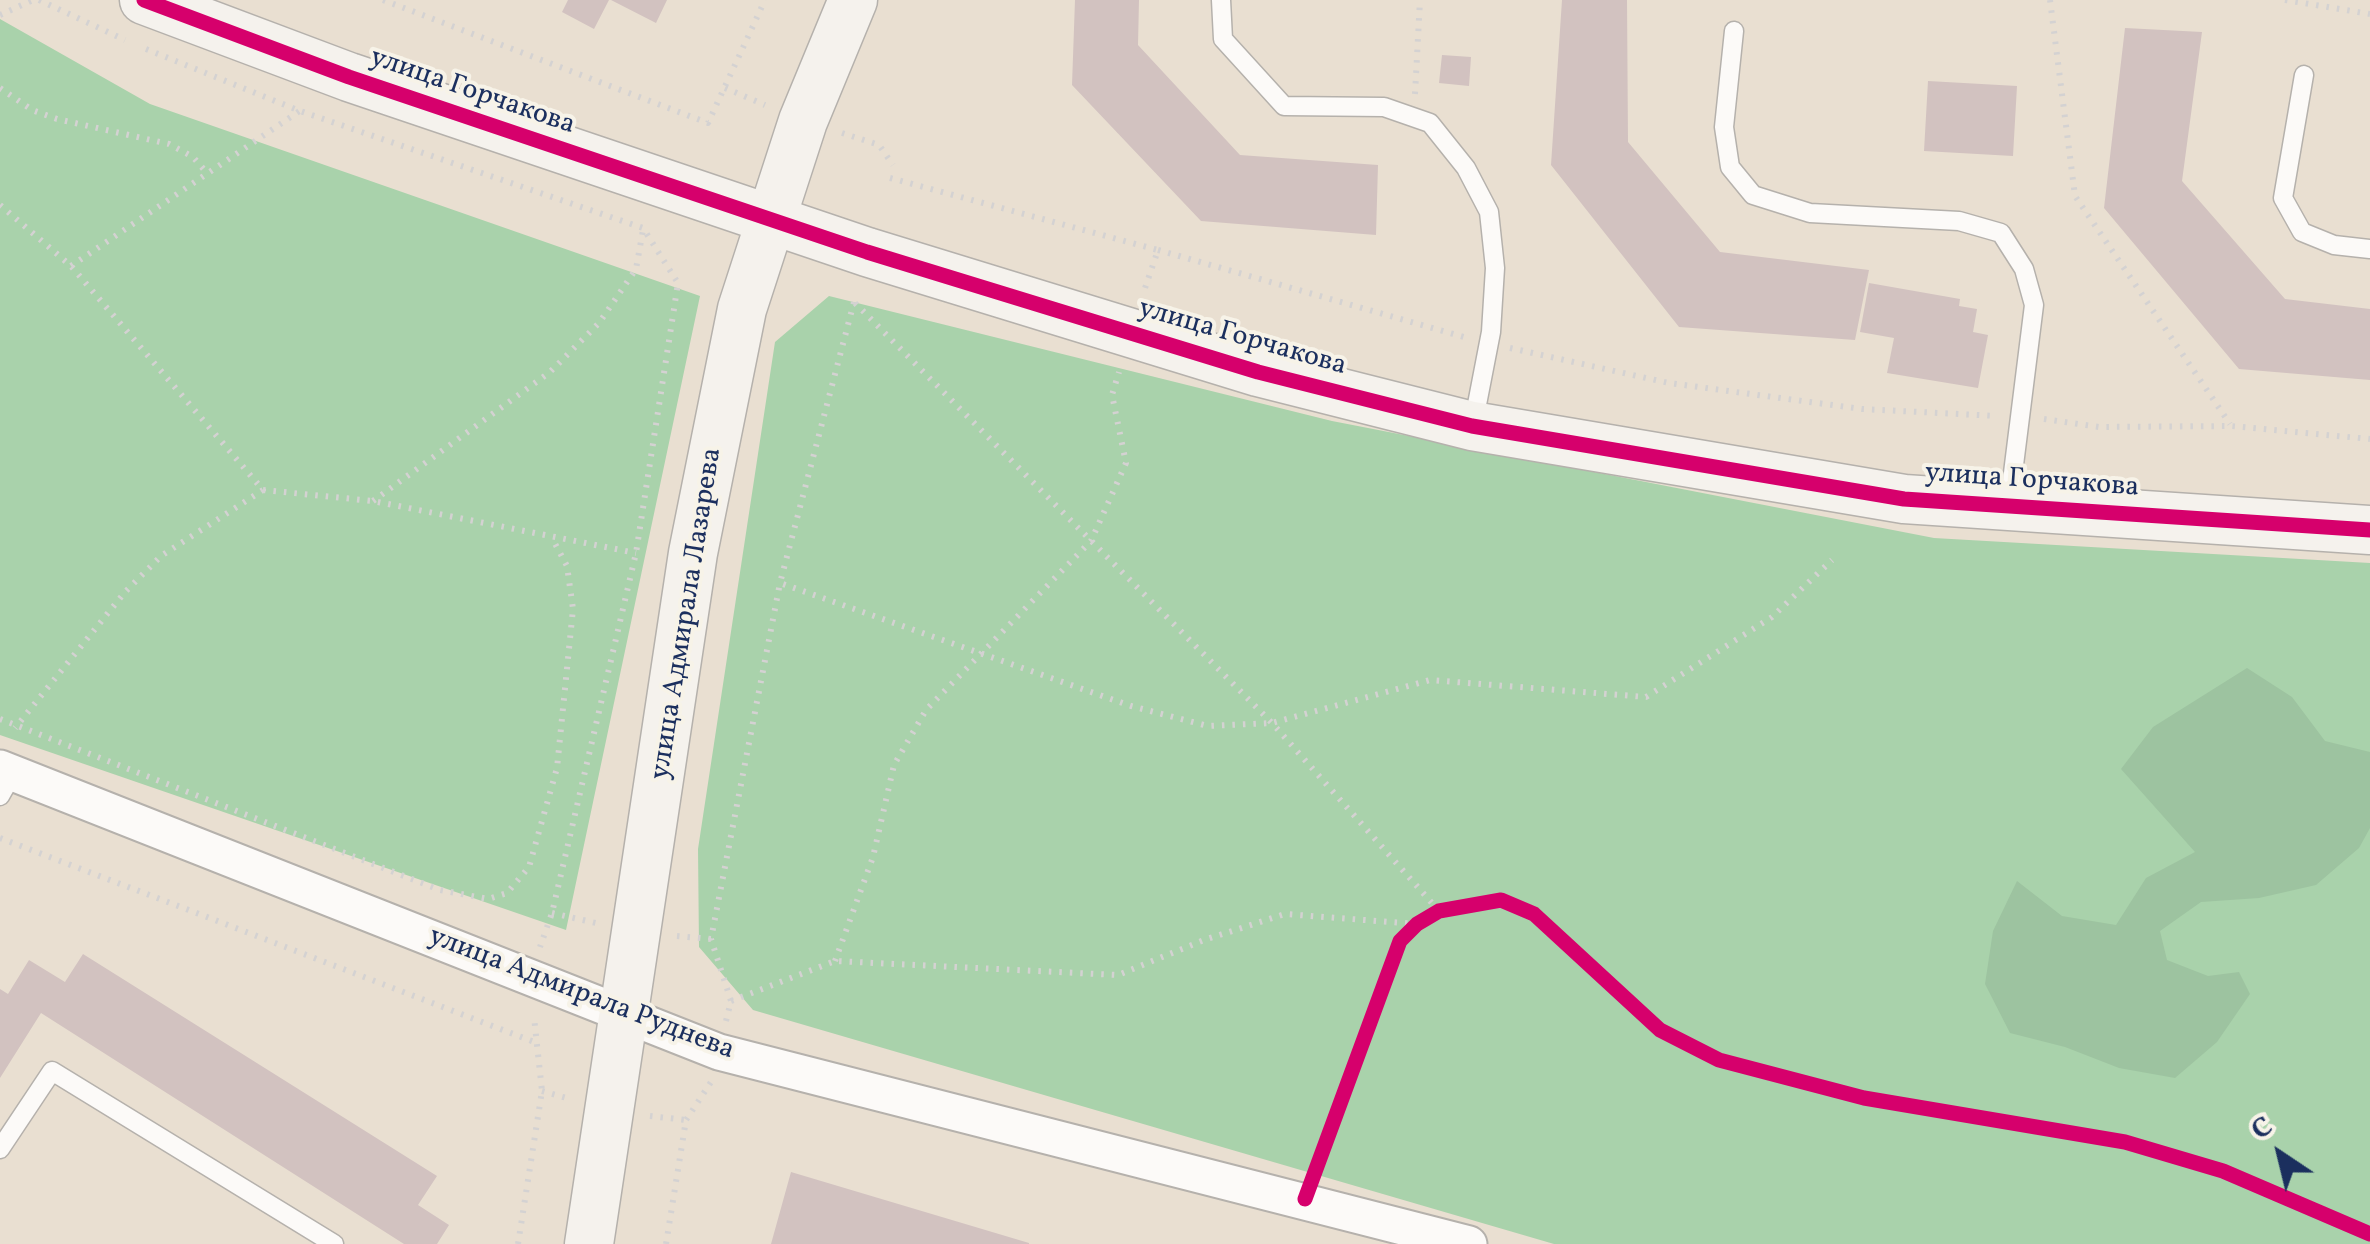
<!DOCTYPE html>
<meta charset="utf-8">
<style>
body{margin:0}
#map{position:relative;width:2370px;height:1244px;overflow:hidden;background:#e9dfd1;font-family:Vollkorn,serif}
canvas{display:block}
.north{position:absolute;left:2230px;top:1104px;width:100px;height:100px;-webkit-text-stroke:8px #f7f3e8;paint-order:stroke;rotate:325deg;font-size:28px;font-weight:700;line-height:40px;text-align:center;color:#1b2f5e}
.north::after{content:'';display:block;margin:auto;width:35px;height:45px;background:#1b2f5e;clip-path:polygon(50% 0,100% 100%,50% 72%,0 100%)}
</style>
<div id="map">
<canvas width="2370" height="1244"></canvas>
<div class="north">С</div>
</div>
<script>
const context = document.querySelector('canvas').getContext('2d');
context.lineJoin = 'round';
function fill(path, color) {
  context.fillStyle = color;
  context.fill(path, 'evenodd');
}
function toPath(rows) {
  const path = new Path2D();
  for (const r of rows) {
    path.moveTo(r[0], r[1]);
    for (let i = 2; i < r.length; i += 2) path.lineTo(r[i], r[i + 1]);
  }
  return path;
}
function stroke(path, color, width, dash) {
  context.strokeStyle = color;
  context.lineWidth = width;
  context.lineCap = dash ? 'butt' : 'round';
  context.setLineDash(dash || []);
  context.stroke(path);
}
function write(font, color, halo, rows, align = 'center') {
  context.font = font + ' Vollkorn,serif';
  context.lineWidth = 8;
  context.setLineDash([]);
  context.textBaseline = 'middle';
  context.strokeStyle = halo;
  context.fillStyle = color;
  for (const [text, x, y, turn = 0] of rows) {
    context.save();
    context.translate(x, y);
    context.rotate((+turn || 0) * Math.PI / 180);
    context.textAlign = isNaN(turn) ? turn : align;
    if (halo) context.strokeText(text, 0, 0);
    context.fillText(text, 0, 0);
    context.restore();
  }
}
const green = toPath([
 [0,19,150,104,700,296,566,930,0,735],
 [829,296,1332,421,1934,538,2370,563,2370,1244,1554,1244,753,1010,699,947,698,849,775,342]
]);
const forest = toPath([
 [2247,668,2292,697,2325,741,2370,752,2370,828,2359,848,2316,885,2259,898,2201,902,2160,931,2167,960,2208,976,2239,972,2250,994,2217,1042,2175,1078,2119,1068,2065,1047,2010,1033,1985,984,1993,931,2017,881,2062,916,2116,925,2146,878,2195,852,2121,769,2153,727]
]);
const building = toPath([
 [568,0,609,0,594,29,562,12],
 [611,0,667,0,656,23],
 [1075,0,1139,0,1138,45,1240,155,1378,165,1376,235,1201,221,1072,85],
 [1562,0,1627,0,1628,142,1720,252,1869,270,1855,340,1679,327,1551,165],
 [2125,28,2202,32,2182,181,2285,299,2370,309,2370,380,2239,369,2104,208],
 [1442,55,1471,57,1469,86,1439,83],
 [1928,81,2017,86,2013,156,1924,151],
 [1869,283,1960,299,1959,306,1977,309,1973,332,1988,335,1978,388,1887,373,1894,338,1860,332],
 [83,954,437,1176,418,1205,449,1225,437,1244,404,1244,41,1013,0,1078,0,989,8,994,29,960,65,982],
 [791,1172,1029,1243,1029,1244,771,1244]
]);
const path = toPath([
 [39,0,125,40],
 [383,0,708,123,765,0],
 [2050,0,2075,196,2230,424],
 [2285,0,2370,14],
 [0,15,33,0],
 [146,49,300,111,643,228,678,283,636,553,552,913,540,947],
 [0,88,32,110,57,119,169,144,193,157,207,173],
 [725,88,765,105],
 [1415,94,1420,0],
 [842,133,879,145,893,165],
 [890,178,1158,250,1143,294],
 [0,205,71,266,263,490,161,556,125,592,15,728],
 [1158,250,1464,337],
 [71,266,301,110],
 [854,302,780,583,1131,706,1208,726,1272,723,1430,680,1646,697,1772,617,1832,560],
 [855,303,1272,723,1439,911],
 [1510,348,1669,383,1862,409,1997,416],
 [2044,419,2099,427,2231,426,2370,439],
 [263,490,373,501,636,553],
 [373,501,550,372,599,323,636,269,643,230],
 [0,719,440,890,488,899,507,893,529,867,557,768,573,609,567,566,552,538],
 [0,838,537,1043],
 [552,913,596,923],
 [677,936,711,939],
 [835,961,873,857,894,765,926,710,1091,541,1126,463,1112,395,1119,372],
 [731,1001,835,961,1118,975,1204,940,1285,914,1417,924],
 [726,1021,731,1001,711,939,780,583],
 [542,1091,570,1099],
 [650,1116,686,1120],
 [518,1244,542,1091,534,1017],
 [666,1244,686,1120,711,1082]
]);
const lane = toPath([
 [1221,0,1223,39,1284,106,1384,107,1430,123,1466,168,1489,212,1495,268,1491,332,1473,425],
 [1734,31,1724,127,1730,167,1753,195,1810,213,1959,221,2001,233,2024,269,2034,305,2009,505],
 [2304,75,2283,198,2302,232,2334,245,2370,249],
 [0,796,13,773],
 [0,1149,52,1071,334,1244]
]);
const street = toPath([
 [0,768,719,1052,1469,1244]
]);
const secondary = toPath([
 [144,0,349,77,867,252,1258,372,1472,426,1904,499,2370,530],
 [589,1244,693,553,742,309,803,121,853,0]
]);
const cycleway = toPath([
 [144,0,349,77,867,252,1258,372,1472,426,1904,499,2370,530],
 [1305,1199,1400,941,1417,924,1439,911,1501,900,1534,914,1660,1030,1719,1060,1864,1098,2125,1142,2223,1171,2370,1234]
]);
const streetNames = [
 ["улица Горчакова",472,93,19],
 ["улица Горчакова",1242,339,16],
 ["улица Горчакова",2032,482,4],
 ["улица Адмирала Лазарева",688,614,-81],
 ["улица Адмирала Руднева",581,995,21]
];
fill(green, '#a9d2ab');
fill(forest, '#9dc3a0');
fill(building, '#d2c2c0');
stroke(lane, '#b5b1ac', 21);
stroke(street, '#b5b1ac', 39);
stroke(secondary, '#b5b1ac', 51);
stroke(path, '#d4d2d2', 6, [2.5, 8]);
stroke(lane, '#fcfaf8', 18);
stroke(street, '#fcfaf8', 35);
stroke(secondary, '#f5f2ed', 48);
stroke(cycleway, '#d6006c', 15);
write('28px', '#1b2f5e', '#f7f3e8', streetNames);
</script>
